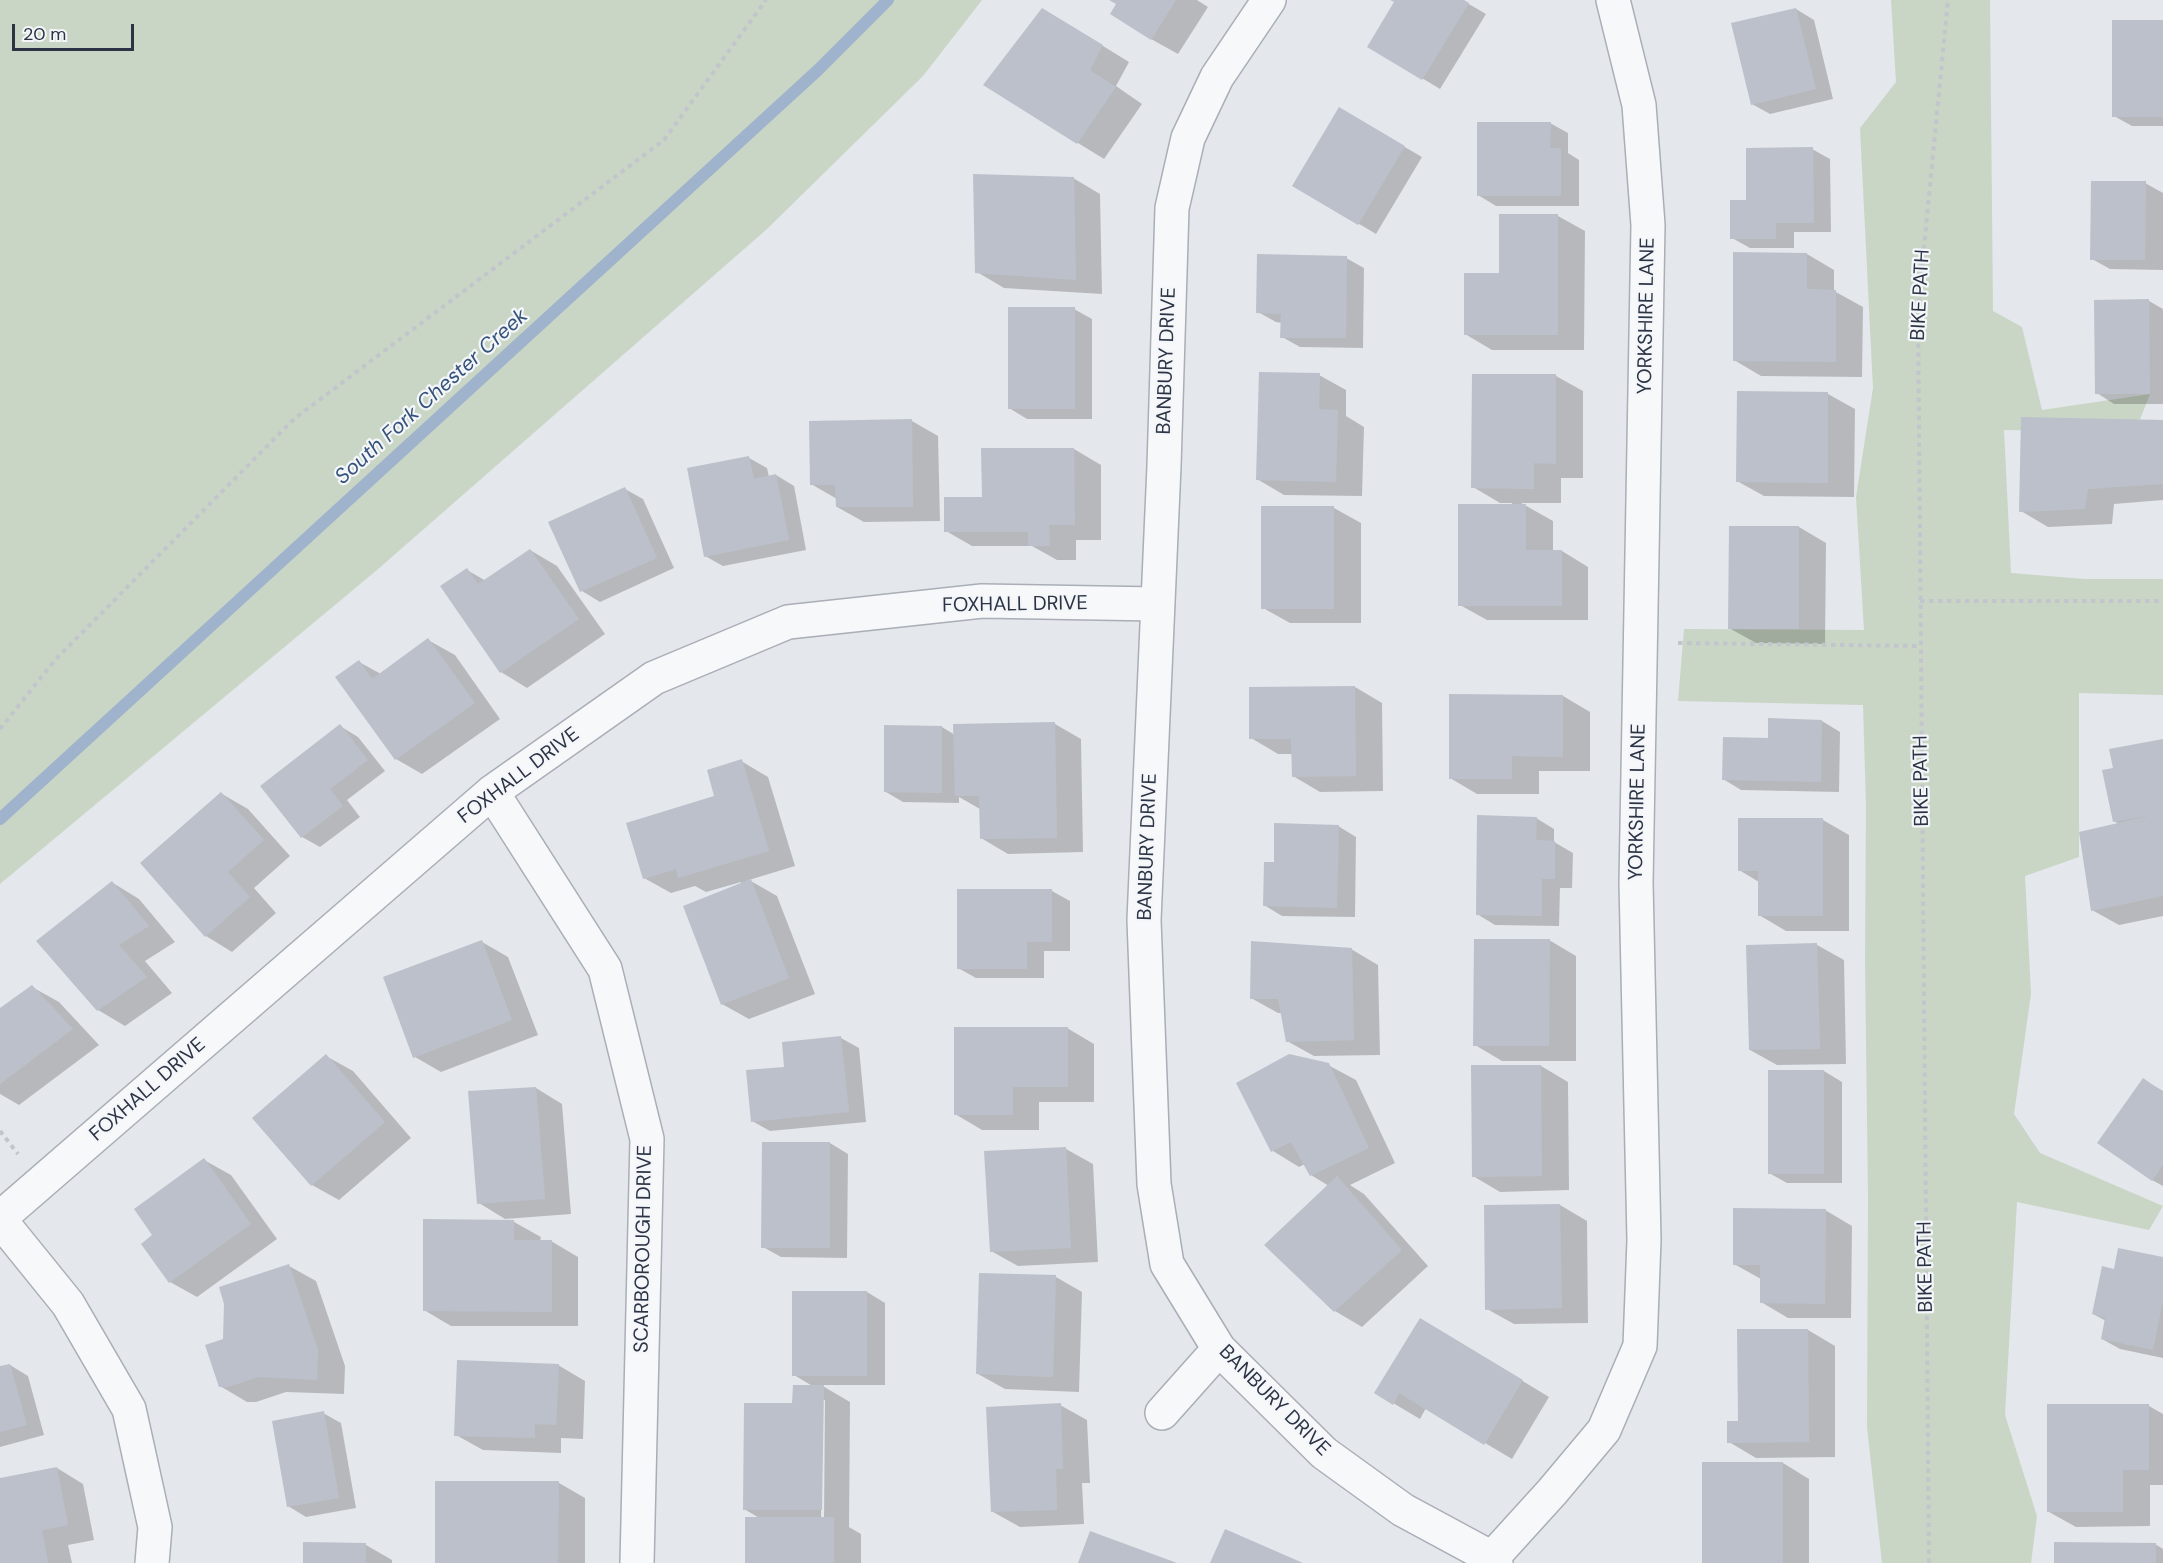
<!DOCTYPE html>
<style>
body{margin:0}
#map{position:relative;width:2163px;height:1563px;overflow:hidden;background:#e4e7ec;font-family:"DM Sans",sans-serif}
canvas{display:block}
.scale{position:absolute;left:12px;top:24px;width:122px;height:27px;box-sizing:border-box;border:3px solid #2b3445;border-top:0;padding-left:8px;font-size:18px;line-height:21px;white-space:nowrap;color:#2b3445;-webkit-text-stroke:4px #f4f6f9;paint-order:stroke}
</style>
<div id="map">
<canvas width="2163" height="1563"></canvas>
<div class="scale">20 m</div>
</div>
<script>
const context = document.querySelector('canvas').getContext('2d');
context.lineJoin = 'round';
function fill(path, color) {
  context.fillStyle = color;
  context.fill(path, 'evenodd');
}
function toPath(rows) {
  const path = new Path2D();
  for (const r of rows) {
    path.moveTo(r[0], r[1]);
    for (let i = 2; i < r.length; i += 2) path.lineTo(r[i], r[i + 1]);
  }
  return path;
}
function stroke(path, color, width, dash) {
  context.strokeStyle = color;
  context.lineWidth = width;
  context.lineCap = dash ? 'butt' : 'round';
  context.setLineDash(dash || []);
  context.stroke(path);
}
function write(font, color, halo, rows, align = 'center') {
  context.font = font + ' "DM Sans",sans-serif';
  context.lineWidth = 4.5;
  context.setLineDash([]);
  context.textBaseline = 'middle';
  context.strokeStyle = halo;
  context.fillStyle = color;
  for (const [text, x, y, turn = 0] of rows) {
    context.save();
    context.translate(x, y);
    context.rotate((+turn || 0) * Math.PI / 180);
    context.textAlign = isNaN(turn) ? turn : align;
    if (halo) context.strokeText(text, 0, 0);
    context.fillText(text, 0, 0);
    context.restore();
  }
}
const green = toPath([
 [0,0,982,0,923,76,767,229,377,570,0,884],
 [1891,0,1990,0,1993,311,2022,327,2042,410,2150,394,2135,432,2004,430,2011,573,2085,579,2163,579,2163,695,2079,693,2079,857,2025,876,2031,994,2014,1114,2040,1153,2163,1206,2149,1230,2017,1202,2005,1415,2037,1516,2031,1563,1882,1563,1867,1427,1868,1199,1865,961,1866,805,1863,705,1678,701,1684,629,1864,630,1856,497,1873,388,1860,128,1896,82]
]);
const shadow = toPath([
 [1112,0,1197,0,1208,7,1178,54,1151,39,1118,4],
 [1393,0,1462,0,1486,14,1440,89,1369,46,1396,2],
 [1796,9,1814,20,1833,99,1770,114,1752,104],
 [2163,22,2163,126,2132,126,2114,116],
 [1069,25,1129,62,1116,86,1142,104,1104,159,1078,143],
 [1339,109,1422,157,1376,234,1294,185],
 [1550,123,1568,133,1568,153,1579,160,1579,206,1496,206,1478,195],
 [1812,149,1830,159,1831,232,1794,232,1794,248,1750,248,1732,238,1748,201],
 [1073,178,1100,194,1102,294,1004,288,977,272],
 [2145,183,2163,193,2163,270,2110,269,2092,259],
 [1501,215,1558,216,1585,231,1584,350,1492,350,1465,334,1500,275],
 [1807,254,1834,270,1834,291,1863,307,1862,377,1761,376,1734,360],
 [1346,258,1364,268,1363,348,1300,347,1282,337,1282,323,1276,322,1258,312],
 [2149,301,2163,309,2163,404,2114,404,2097,393],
 [1074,309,1092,319,1092,419,1027,419,1009,408],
 [1319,375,1346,390,1346,416,1364,427,1362,496,1284,495,1257,479],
 [1473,376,1556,376,1583,391,1583,478,1561,478,1561,503,1521,503,1553,521,1553,551,1562,551,1588,567,1588,620,1487,620,1460,605,1512,506,1512,503,1500,503,1473,487],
 [1739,392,1828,394,1855,409,1854,497,1764,496,1737,481],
 [912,421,938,436,940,521,864,522,837,507,837,499,811,484],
 [2163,421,2163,500,2114,504,2112,524,2048,527,2021,511],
 [1074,449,1101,465,1101,540,1076,540,1076,560,1057,560,1032,546,972,546,946,531,983,499,983,450],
 [749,458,767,468,769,477,776,475,794,486,806,550,723,566,705,556],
 [625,489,643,499,674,568,600,602,582,591,550,522],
 [1263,508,1334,508,1361,523,1361,623,1290,623,1263,608],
 [1799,527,1826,543,1825,644,1756,643,1729,628],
 [530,550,557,566,605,634,527,688,501,672,467,570,486,581],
 [428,640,455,655,500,719,422,774,396,759,359,662,381,674],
 [1355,687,1382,703,1383,791,1320,792,1293,776,1293,754,1278,754,1251,738],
 [1563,696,1590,712,1590,771,1539,771,1539,794,1477,794,1450,778],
 [1822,721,1840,732,1839,792,1741,790,1723,779],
 [1055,724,1081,739,1083,852,1008,854,981,838,980,809,959,797,959,803,903,802,886,792,942,727,955,735],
 [340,726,358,737,385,771,347,800,360,817,320,847,302,837],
 [2163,741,2163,916,2119,925,2092,910,2119,824,2114,821,2115,769],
 [741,761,768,777,795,866,749,880,777,896,815,994,749,1019,722,1004,741,882,706,892,695,886,671,893,644,878,716,797],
 [222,794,248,809,290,856,254,888,276,913,232,952,206,936],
 [1536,818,1554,829,1554,842,1573,853,1572,888,1560,888,1559,926,1495,925,1477,914],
 [1823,820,1849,835,1849,931,1786,931,1759,915,1759,882,1739,870],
 [1338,826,1356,837,1355,917,1282,916,1264,905,1275,863],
 [113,883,139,899,175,942,145,961,172,993,125,1026,98,1010],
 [1052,891,1070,901,1070,951,1044,951,1044,978,976,978,958,968],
 [1549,940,1576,956,1576,1061,1502,1061,1475,1045],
 [482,942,508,957,538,1035,441,1072,415,1057],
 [1817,945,1844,960,1846,1064,1777,1065,1750,1050],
 [1351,949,1378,965,1380,1055,1314,1056,1287,1041,1282,1013,1278,1013,1251,998],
 [32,987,59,1002,99,1045,19,1105,0,1094,0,1010],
 [1067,1028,1094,1044,1094,1102,1039,1102,1039,1130,982,1130,955,1114],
 [841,1038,859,1048,866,1122,770,1131,752,1121,786,1068],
 [326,1056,353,1071,411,1138,339,1200,312,1185],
 [1328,1065,1356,1080,1395,1163,1350,1185,1364,1194,1428,1266,1362,1327,1335,1311,1266,1245,1329,1186,1311,1175,1305,1164,1299,1167,1273,1151],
 [1541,1066,1568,1082,1569,1190,1500,1192,1473,1176],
 [1824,1071,1842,1082,1842,1183,1787,1183,1769,1173],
 [2144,1080,2163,1091,2163,1186,2152,1180],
 [536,1088,562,1104,571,1214,505,1219,479,1203],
 [830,1143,848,1154,847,1258,781,1257,763,1247],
 [1066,1149,1093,1164,1098,1262,1018,1266,991,1251],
 [204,1160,231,1175,277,1239,197,1297,170,1282,154,1235],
 [1560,1205,1587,1221,1588,1323,1514,1324,1487,1309],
 [1825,1210,1852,1226,1851,1318,1788,1318,1761,1302,1761,1279,1734,1264],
 [514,1222,541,1237,540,1241,551,1241,578,1257,578,1326,451,1326,424,1310],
 [2163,1259,2163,1358,2120,1349,2102,1339,2106,1321,2093,1314,2115,1270],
 [289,1266,316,1281,345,1366,344,1394,286,1392,256,1402,247,1402,220,1386,224,1340],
 [1056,1277,1082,1292,1079,1392,1005,1389,978,1374],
 [794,1292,867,1292,885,1303,885,1385,821,1385,850,1402,849,1527,861,1534,861,1563,746,1563,761,1519,744,1509,794,1405,814,1387,794,1375],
 [822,1400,825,1400,824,1518,821,1518],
 [1808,1330,1835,1346,1835,1457,1756,1458,1729,1442,1739,1422],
 [1447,1335,1549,1397,1512,1459,1426,1408,1420,1419,1376,1393],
 [10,1365,28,1376,44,1435,0,1447,0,1368],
 [558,1365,585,1381,583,1439,561,1438,561,1453,483,1450,456,1435],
 [1060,1405,1087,1420,1090,1483,1082,1483,1084,1524,1020,1527,993,1512],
 [2149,1406,2163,1414,2163,1485,2150,1485,2150,1526,2076,1527,2049,1512],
 [323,1413,341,1423,356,1508,306,1517,288,1506],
 [1783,1463,1809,1479,1809,1563,1704,1563],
 [57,1468,83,1484,94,1540,68,1545,72,1563,0,1563,0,1479],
 [559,1483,585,1498,585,1563,436,1563],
 [2155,1544,2163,1549,2163,1563,2056,1563],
 [366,1545,392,1560,392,1563,304,1563]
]);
const stream = toPath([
 [0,819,818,70,888,0]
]);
const building = toPath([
 [1109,0,1176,0,1151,40,1110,14,1116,4],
 [1390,0,1464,0,1469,3,1422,80,1367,47,1394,2],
 [1042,8,1103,45,1090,70,1116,87,1077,144,983,85],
 [1796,8,1816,89,1751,105,1731,23],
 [2112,20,2163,20,2163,117,2112,117],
 [1339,107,1405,146,1358,225,1292,186],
 [1477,122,1551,122,1550,148,1561,148,1561,196,1477,196],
 [1813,147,1814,223,1776,223,1776,239,1730,239,1730,200,1746,200,1746,148],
 [973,174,1074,177,1076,280,975,273],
 [2091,181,2146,181,2145,260,2090,260],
 [1499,214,1558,214,1558,335,1464,335,1464,273,1499,273],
 [1733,252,1807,253,1807,289,1836,290,1836,362,1733,361],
 [1257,254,1347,256,1346,338,1280,338,1281,314,1256,313],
 [2149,299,2150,394,2095,394,2094,300],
 [1008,307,1075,307,1075,409,1008,409],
 [1259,372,1320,373,1319,409,1338,410,1336,482,1256,480],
 [1472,374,1556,374,1556,464,1534,463,1534,489,1471,488],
 [1737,391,1828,392,1828,483,1736,482],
 [2021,417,2163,420,2163,484,2088,489,2085,509,2019,512],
 [912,419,913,507,836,507,835,485,810,485,809,421],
 [981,448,1074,448,1075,525,1049,525,1050,546,1028,546,1028,532,944,532,944,497,982,497],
 [749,456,754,479,776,474,789,540,704,557,687,468],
 [625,487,657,558,580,592,548,522],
 [1458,504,1526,504,1526,550,1562,550,1562,606,1458,606],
 [1261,506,1334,506,1334,609,1261,609],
 [1729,526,1799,526,1799,629,1728,629],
 [530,549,579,619,500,673,440,586,467,568,478,584],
 [428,638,475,703,395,760,335,677,359,660,372,679],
 [1355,686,1356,776,1292,777,1291,739,1249,739,1249,687],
 [1449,694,1563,695,1563,757,1512,756,1512,779,1449,779],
 [1768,718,1822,720,1821,782,1722,780,1723,737,1768,738],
 [1055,722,1057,838,980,839,979,796,955,796,953,724],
 [340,724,368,760,330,789,343,806,301,838,260,786],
 [884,725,942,726,942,793,884,792],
 [2163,739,2163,896,2091,911,2079,832,2157,814,2113,822,2102,770,2113,768,2109,749],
 [742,759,769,851,678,878,676,869,643,879,626,823,714,796,707,770],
 [221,792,264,840,228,872,250,897,205,937,140,863],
 [1477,815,1537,817,1536,840,1555,841,1555,879,1542,879,1542,916,1476,915],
 [1738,818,1823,818,1823,916,1758,916,1758,871,1738,871],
 [1274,823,1339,825,1337,908,1263,906,1264,862,1274,862],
 [751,879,789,978,721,1005,683,906],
 [112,881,149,926,119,945,147,977,97,1011,36,941],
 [957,889,1052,889,1052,942,1027,942,1027,969,957,969],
 [1474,939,1550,939,1549,1046,1473,1046],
 [482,940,512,1020,413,1058,383,977],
 [1251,941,1352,948,1354,1040,1286,1042,1278,999,1250,999],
 [1817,943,1820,1049,1749,1050,1746,945],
 [32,985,73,1029,0,1084,0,1008],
 [954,1027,1068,1027,1068,1087,1013,1087,1013,1115,954,1115],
 [841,1036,849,1112,751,1122,746,1070,784,1067,782,1042],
 [326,1054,385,1122,311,1186,252,1118],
 [1289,1054,1329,1063,1369,1148,1310,1176,1291,1142,1271,1152,1236,1083],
 [1471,1065,1541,1065,1542,1176,1472,1177],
 [1768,1070,1824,1070,1824,1174,1768,1174],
 [2143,1078,2163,1092,2163,1165,2152,1181,2097,1143],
 [536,1087,545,1199,477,1204,468,1091],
 [762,1142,830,1142,830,1248,761,1248],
 [1066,1147,1071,1248,990,1252,984,1151],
 [204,1158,251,1224,169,1283,141,1244,152,1235,134,1209],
 [1337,1176,1402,1250,1334,1312,1264,1245],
 [1560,1204,1562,1308,1485,1310,1484,1205],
 [1733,1208,1826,1209,1825,1304,1760,1303,1760,1265,1733,1265],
 [423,1219,514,1220,514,1240,552,1240,552,1312,423,1311],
 [2118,1248,2163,1257,2163,1300,2153,1350,2101,1339,2105,1318,2092,1314,2102,1266,2114,1269],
 [289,1264,318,1350,317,1380,258,1377,228,1387,219,1387,205,1345,223,1339,224,1304,219,1287],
 [979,1273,1056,1275,1053,1377,976,1374],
 [792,1291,867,1291,867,1376,792,1376],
 [1420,1318,1523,1380,1484,1445,1399,1393,1393,1405,1374,1393],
 [1737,1329,1808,1329,1809,1442,1727,1443,1727,1421,1738,1421],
 [457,1360,559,1364,556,1425,535,1424,535,1438,454,1436],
 [10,1364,27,1425,0,1432,0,1366],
 [793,1385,824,1385,822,1510,743,1510,744,1403,792,1403],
 [1061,1403,1063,1469,1056,1469,1057,1510,991,1512,986,1407],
 [2047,1404,2149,1404,2149,1470,2123,1470,2123,1512,2047,1512],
 [324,1411,339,1498,287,1507,272,1421],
 [1702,1462,1783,1462,1783,1563,1702,1563],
 [57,1467,68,1525,42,1530,48,1563,0,1563,0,1478],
 [435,1481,559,1481,558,1563,435,1563],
 [745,1517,834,1517,834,1563,745,1563],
 [1225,1529,1303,1563,1210,1563],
 [1090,1531,1177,1563,1078,1563],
 [303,1542,366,1543,366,1563,303,1563],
 [2054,1542,2156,1543,2156,1563,2054,1563]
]);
const path = toPath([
 [1920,601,2163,601],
 [1678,643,1920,646],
 [0,729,55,660,294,419,664,140,766,0],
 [0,1131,18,1154],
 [1929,1563,1918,309,1948,0]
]);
const minor = toPath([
 [1269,0,1217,77,1188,138,1172,208,1164,466,1144,920,1154,1184,1167,1264,1219,1349,1324,1453,1403,1510,1492,1558,1496,1563],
 [492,792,605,969,647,1139,637,1563],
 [0,1218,492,792,654,678,788,622,982,601,1157,604],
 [0,1220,68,1304,129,1409,155,1527,152,1563],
 [1162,1413,1219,1349],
 [1492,1558,1552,1492,1604,1430,1640,1346,1644,1240,1636,883,1648,225,1639,105,1613,0]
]);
const streetNames = [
 ["BIKE PATH",1921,295,-87],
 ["YORKSHIRE LANE",1647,316,-89],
 ["BANBURY DRIVE",1167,361,-88],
 ["FOXHALL DRIVE",1015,605,-1],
 ["FOXHALL DRIVE",519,776,-37],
 ["BIKE PATH",1922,781,-91],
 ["YORKSHIRE LANE",1638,802,-89],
 ["BANBURY DRIVE",1148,847,-88],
 ["FOXHALL DRIVE",148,1090,-41],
 ["SCARBOROUGH DRIVE",644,1249,-89],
 ["BIKE PATH",1926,1267,-91],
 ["BANBURY DRIVE",1274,1401,45]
];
const waterNames = [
 ["South Fork Chester Creek",432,397,-42]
];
fill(green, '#c9d6c5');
fill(shadow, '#0003');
stroke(stream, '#9fb4cc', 12);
fill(building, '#bbc0ca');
stroke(minor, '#a9aeb7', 36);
stroke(path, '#c2c5cb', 4, [4.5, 4.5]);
stroke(minor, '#f7f8fa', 33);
write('20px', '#2b3445', '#f4f6f9', streetNames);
write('italic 21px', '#34527a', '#f4f6f9', waterNames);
</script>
